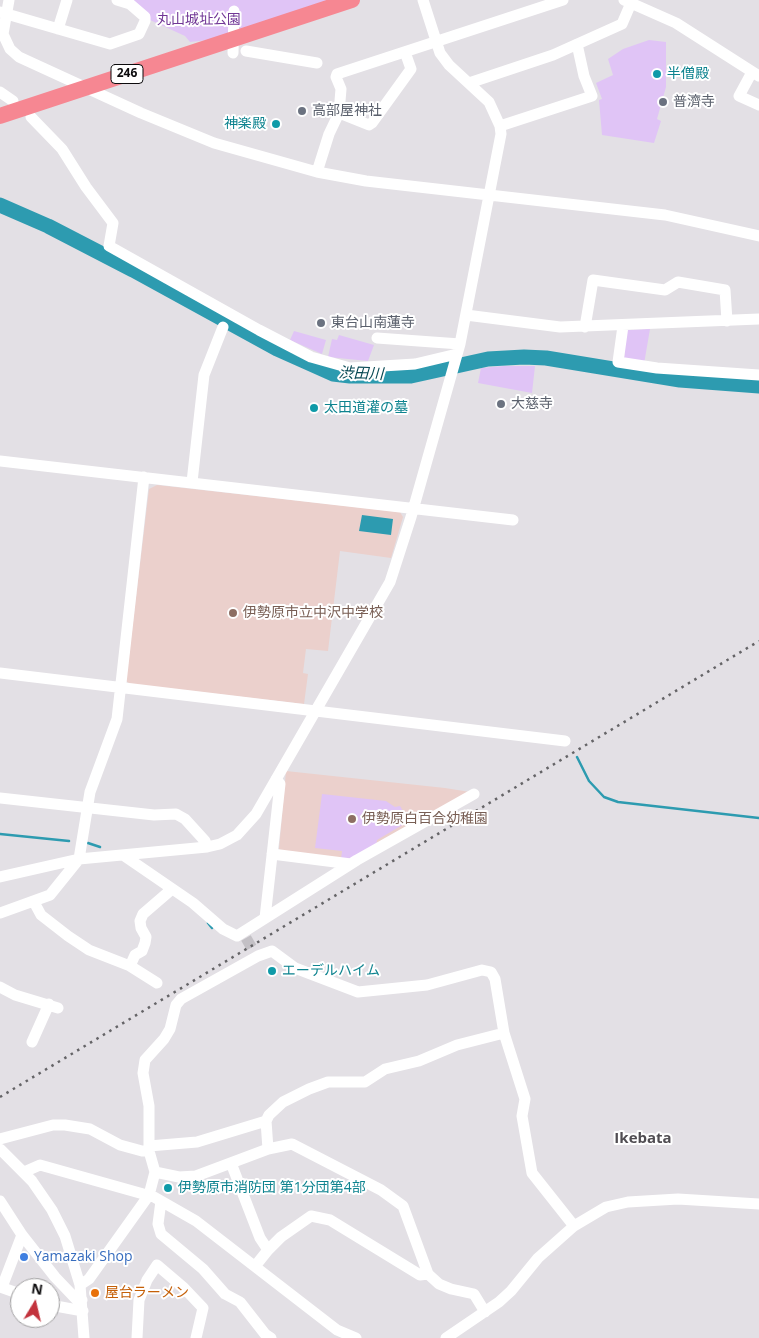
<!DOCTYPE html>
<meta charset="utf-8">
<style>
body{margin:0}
#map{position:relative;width:759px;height:1338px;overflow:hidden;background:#e3e0e5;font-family:"Open Sans",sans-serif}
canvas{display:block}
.north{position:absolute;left:10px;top:1278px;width:50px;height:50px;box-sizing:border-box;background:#fff;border:1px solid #9e9d9e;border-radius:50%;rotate:9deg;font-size:14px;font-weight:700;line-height:20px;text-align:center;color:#0c0b0d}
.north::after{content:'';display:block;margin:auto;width:18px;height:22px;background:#c3333d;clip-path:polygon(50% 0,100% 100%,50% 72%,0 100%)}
</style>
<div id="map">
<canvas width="759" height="1338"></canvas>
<div class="north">N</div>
</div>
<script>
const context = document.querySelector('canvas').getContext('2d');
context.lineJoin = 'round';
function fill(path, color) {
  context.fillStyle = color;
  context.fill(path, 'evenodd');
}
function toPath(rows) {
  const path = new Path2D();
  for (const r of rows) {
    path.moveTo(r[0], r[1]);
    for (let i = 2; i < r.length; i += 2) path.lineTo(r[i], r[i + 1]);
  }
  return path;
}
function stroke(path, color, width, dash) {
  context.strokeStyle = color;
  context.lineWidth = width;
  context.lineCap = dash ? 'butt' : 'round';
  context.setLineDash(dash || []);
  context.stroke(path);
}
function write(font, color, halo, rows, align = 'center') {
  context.font = font + ' "Open Sans","Noto Sans JP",sans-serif';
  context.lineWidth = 4;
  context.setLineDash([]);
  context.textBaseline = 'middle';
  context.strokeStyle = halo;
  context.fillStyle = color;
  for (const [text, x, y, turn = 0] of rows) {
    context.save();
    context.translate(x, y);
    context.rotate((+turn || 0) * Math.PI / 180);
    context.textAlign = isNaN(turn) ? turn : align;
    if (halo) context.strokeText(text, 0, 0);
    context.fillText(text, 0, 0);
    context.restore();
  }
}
const education = toPath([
 [157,485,400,512,403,517,391,558,340,551,328,651,306,649,303,673,308,674,304,704,130,684,126,681,149,489],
 [286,771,445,788,470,792,352,860,281,851,279,849]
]);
const green = toPath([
 [130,0,328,0,209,40,190,42,185,36,150,20],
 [649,40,666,42,666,87,657,119,661,121,654,143,602,135,599,100,602,99,596,83,613,75,608,59,623,49],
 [650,329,644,364,624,360,626,330],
 [294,331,326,340,322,354,290,340],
 [339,335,374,345,368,361,328,357,332,339,337,340],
 [504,366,535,366,532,393,478,383,481,368],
 [322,794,386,801,395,807,400,806,409,821,377,840,376,847,352,860,341,859,342,851,315,848]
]);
const water = toPath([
 [362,515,393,519,391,535,359,531]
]);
const stream = toPath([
 [577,757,589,781,604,797,618,802,759,818],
 [0,834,69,841],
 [88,843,100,847],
 [208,923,212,928]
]);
const river = toPath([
 [0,205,48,226,133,270,277,349,333,374,350,376,411,376,488,359,524,357,546,358,680,380,759,386]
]);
const minorTunnel = toPath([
 [246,938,253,950]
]);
const minor = toPath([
 [9,0,3,34,10,49,19,57,141,113,214,143,317,172,366,181,665,215,759,236],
 [624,0,676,23,759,76],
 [0,12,110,44,139,34,145,21,145,17,130,4,117,0],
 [58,29,67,0],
 [246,51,317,63],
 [233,53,234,11],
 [752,72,739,96,759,105],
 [469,83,553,55,622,24,631,3],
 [0,92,13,101],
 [339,113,369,125,372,123,411,69,405,52],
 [31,117,62,149,86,187,113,223,109,246,259,330,311,357,350,368,415,364,457,354],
 [500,126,592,96,584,76,577,44],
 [317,172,329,134,339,113,341,89,336,77,337,74,563,0],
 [466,315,560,327,759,319],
 [623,326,618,362,657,368,759,375],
 [585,327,593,280,665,290,678,282,725,290,727,321],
 [377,338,460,344],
 [0,461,513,520],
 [192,482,204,375,223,327],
 [0,673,565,741],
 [0,798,154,815,176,814,185,819,205,841,207,847],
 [272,854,351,864],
 [123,855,193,903,223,929,237,936,357,860,474,794],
 [0,877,79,859,207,847,220,844,237,835,256,814,390,582,411,517,460,344,501,134,500,126,489,102,449,65,440,53,423,0],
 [34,902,41,915,68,936,89,950,130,966],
 [0,913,50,895,79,859,90,792,117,719,144,477],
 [265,918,280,784,276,779],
 [157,983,130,966,135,955,142,951,145,943,146,937,141,928,140,921,143,914,172,889],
 [0,987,15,995,58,1008],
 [32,1042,49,1004],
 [0,1139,53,1125,65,1125,90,1129,120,1145,142,1151,149,1151],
 [149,1146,197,1142,266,1121],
 [0,1149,32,1181,52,1210,65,1236,80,1285,84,1338],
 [268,1149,266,1121,269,1115,283,1102,309,1089,328,1082,365,1082,385,1069,419,1061,457,1045,504,1033,525,1099,522,1116,532,1173,574,1226],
 [231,1163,260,1238,268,1250,256,1265],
 [24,1172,40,1165,154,1197,196,1221,337,1330,356,1338],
 [155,1172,149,1151,149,1106,143,1073,145,1060,164,1039,170,1029,176,1005,181,999,258,956,272,951,295,968,358,992,427,985,482,970,491,972,495,979,504,1033],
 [0,1201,22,1235,55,1277,76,1299,82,1300],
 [161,1201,158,1224,161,1234,203,1269,225,1294,240,1302,265,1334,271,1338],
 [268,1250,281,1237,311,1216,330,1220,420,1275,428,1274],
 [80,1285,89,1279,149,1195,155,1172,179,1177,196,1176,268,1149,292,1144,381,1190,403,1206,428,1274,439,1284,451,1289,474,1294,485,1312],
 [0,1287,20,1294],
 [2,1287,22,1235],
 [50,1305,83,1311],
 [137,1338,139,1300,147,1280,157,1265,184,1288,203,1308,196,1338],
 [446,1338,499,1302,511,1291,538,1258,574,1226,606,1207,628,1202,678,1199,759,1204]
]);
const highway = toPath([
 [0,116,352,0]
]);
const rail = toPath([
 [0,1097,759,641]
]);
const markers = [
 [657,74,5,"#0f9aa8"],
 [663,102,5,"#6b7280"],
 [302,111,5,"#6b7280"],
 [276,124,5,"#0f9aa8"],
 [321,323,5,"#6b7280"],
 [501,404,5,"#6b7280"],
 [314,408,5,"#0f9aa8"],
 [233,613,5,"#8d6e63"],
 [352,819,5,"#8d6e63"],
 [272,971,5,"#0f9aa8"],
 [168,1188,5,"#0f9aa8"],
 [24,1257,5,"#3f7fe0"],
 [95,1293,5,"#e8710a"]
];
const shields = [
 [127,74,32]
];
const shieldNames = [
 ["246",127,74]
];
const parkNames = [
 ["丸山城址公園",199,20]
];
const cultureNames = [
 ["半僧殿",667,74],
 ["神楽殿",266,124,"right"],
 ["太田道灌の墓",324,408],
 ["エーデルハイム",282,971],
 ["伊勢原市消防団 第1分団第4部",178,1188]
];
const worshipNames = [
 ["普濟寺",673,102],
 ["高部屋神社",312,111],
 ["東台山南蓮寺",331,323],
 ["大慈寺",511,404]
];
const educationNames = [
 ["伊勢原市立中沢中学校",243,613],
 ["伊勢原白百合幼稚園",362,819]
];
const shopNames = [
 ["Yamazaki Shop",34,1257]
];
const foodNames = [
 ["屋台ラーメン",105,1293]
];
const waterNames = [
 ["渋田川",361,374,2]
];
const neighbourhoodNames = [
 ["Ikebata",643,1139]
];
fill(education, '#ebd0cc');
fill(green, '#e0c4f6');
fill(water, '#2d9bb0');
stroke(stream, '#2d9bb0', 2.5);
stroke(river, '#2d9bb0', 15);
stroke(minorTunnel, '#c3c0c5', 11, [11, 5.5]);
stroke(minor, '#fff', 11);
stroke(highway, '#f68792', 16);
stroke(rail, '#656467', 2.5, [2.5, 5]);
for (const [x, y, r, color] of markers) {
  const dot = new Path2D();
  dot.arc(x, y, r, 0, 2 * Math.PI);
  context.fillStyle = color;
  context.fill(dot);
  stroke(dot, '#fff', 2);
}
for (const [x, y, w] of shields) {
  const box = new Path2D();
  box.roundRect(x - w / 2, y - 9.5, w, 19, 4);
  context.fillStyle = '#fff';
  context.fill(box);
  stroke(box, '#0c0b0d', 1);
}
write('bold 12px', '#0c0b0d', null, shieldNames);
write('14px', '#713796', '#fff', parkNames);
write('14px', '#0d838f', '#fff', cultureNames, 'left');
write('14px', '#5b616d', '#fff', worshipNames, 'left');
write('14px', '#785e54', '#fff', educationNames, 'left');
write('14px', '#366cbe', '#fff', shopNames, 'left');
write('14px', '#c56008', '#fff', foodNames, 'left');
write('italic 15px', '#074853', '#fff', waterNames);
write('bold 15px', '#504d52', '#fff', neighbourhoodNames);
</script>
